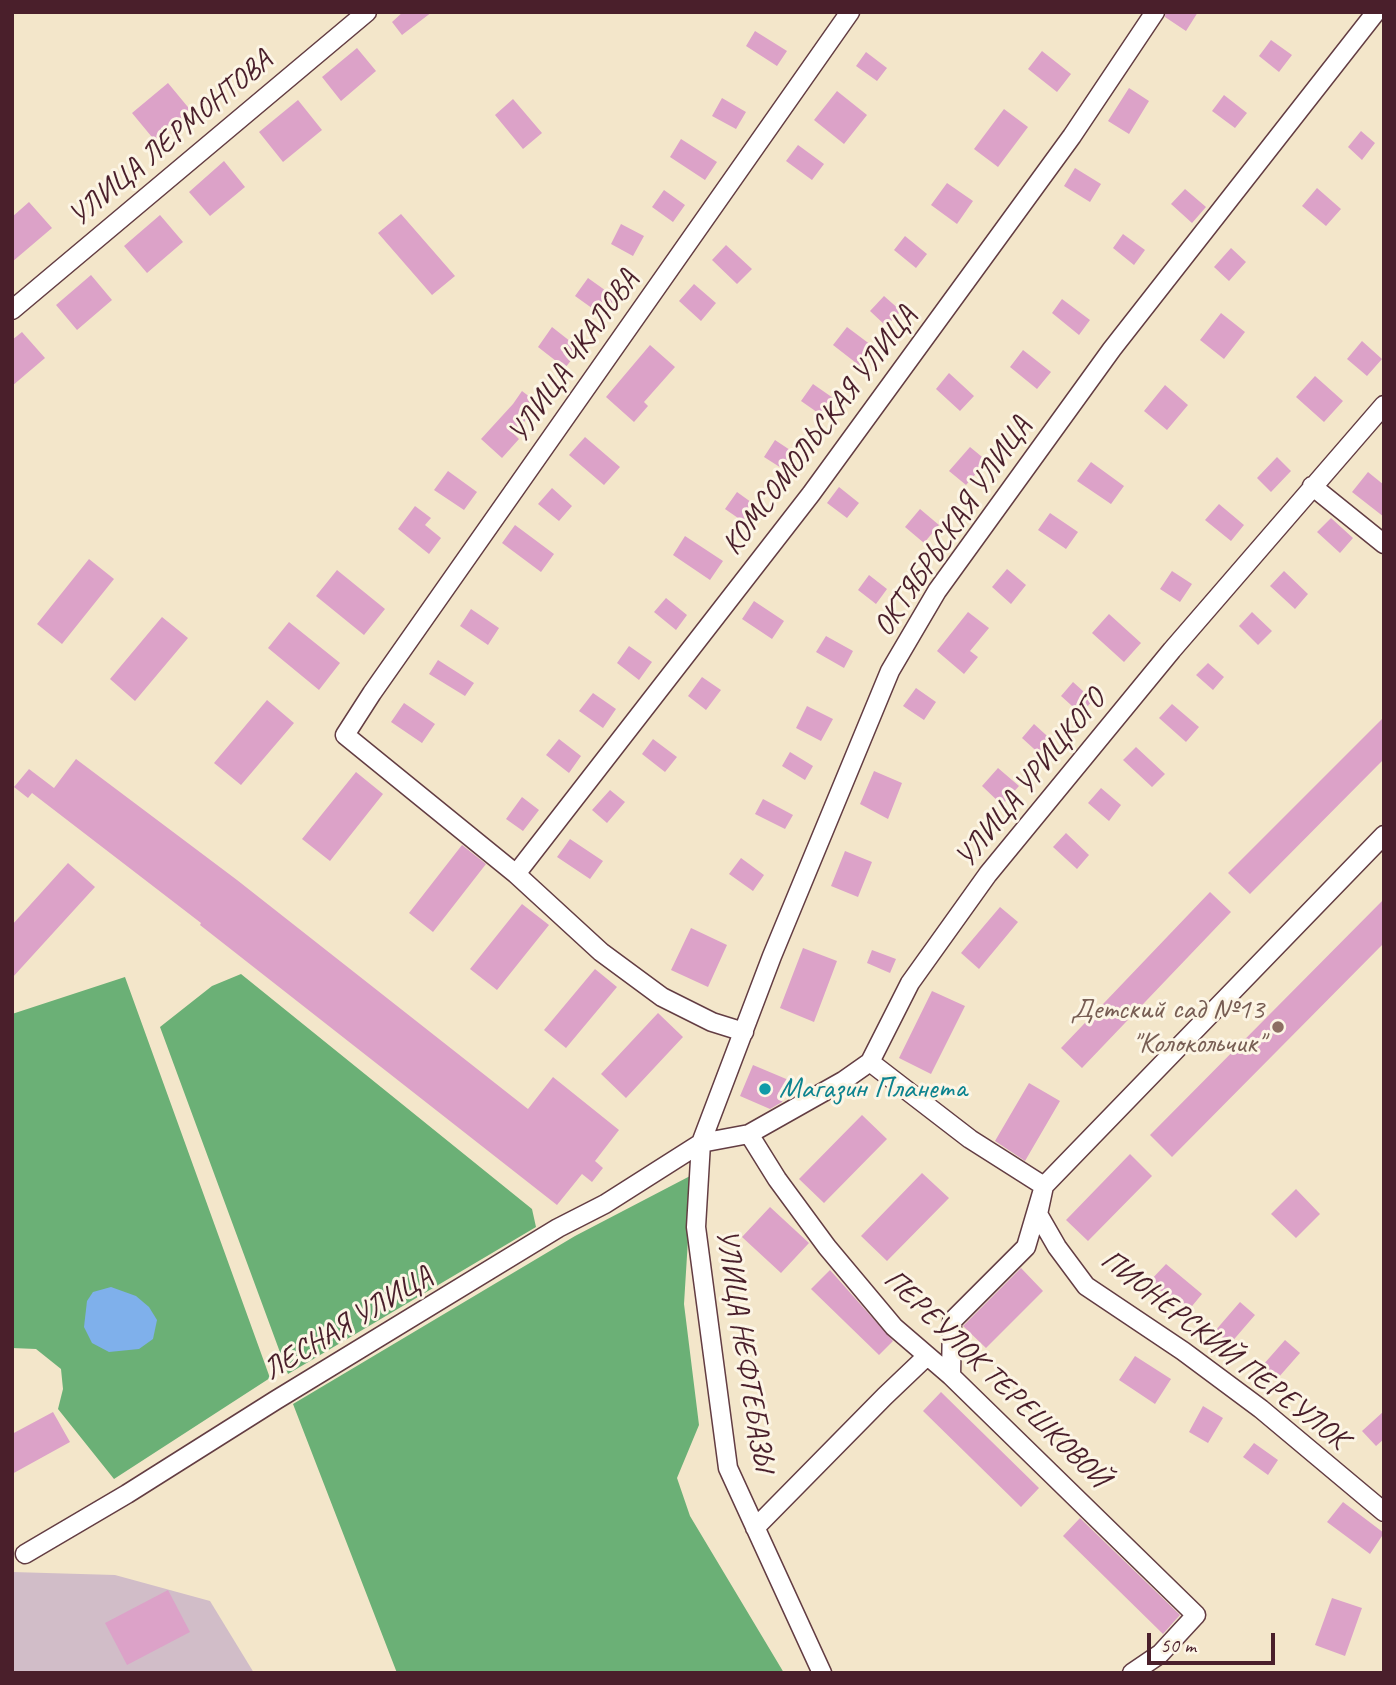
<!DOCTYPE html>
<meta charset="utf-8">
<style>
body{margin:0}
#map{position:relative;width:1396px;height:1685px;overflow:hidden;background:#f3e6ca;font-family:Caveat,sans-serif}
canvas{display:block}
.frame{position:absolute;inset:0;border:14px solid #4a1f2b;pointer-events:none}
.scale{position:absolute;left:1147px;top:1633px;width:128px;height:32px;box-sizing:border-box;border:4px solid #4a1f2b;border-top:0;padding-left:9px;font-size:21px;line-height:24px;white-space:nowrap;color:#4a1f2b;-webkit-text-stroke:5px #fcf5e5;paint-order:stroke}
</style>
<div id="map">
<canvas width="1396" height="1685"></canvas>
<div class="frame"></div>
<div class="scale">50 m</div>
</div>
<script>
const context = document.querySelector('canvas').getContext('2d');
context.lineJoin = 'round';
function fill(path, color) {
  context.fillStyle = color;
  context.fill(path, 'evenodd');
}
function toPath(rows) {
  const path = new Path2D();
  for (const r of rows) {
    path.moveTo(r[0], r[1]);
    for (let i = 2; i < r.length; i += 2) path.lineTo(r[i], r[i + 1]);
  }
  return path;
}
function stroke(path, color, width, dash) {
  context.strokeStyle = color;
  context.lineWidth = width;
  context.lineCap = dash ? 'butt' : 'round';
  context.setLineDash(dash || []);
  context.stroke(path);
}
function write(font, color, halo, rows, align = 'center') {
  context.font = font + ' Caveat,sans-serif';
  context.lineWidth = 6;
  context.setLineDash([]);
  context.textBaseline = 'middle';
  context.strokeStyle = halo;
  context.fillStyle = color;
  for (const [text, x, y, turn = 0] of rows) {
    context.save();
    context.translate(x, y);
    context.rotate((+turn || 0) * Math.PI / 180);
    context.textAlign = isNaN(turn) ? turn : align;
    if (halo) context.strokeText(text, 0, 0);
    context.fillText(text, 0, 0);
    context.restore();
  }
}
const industrial = toPath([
 [12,1572,115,1575,210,1601,254,1673,12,1673]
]);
const forest = toPath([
 [241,974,532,1209,536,1227,288,1374,160,1027,212,986],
 [125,977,270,1378,114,1479,58,1409,63,1389,61,1369,36,1349,12,1348,12,1014],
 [692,1175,684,1304,699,1425,677,1478,690,1516,784,1673,397,1673,293,1404,575,1236]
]);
const water = toPath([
 [111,1287,136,1296,149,1307,157,1320,153,1339,139,1349,109,1352,92,1343,84,1327,87,1301,93,1292]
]);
const building = toPath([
 [403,12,432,12,402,35,392,22],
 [1166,12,1198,12,1186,31,1165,17],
 [755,31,787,51,777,66,746,46],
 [1271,40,1292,55,1279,72,1259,56],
 [357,48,376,71,341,101,322,77],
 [1042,51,1071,74,1057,92,1028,69],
 [866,52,887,68,877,81,856,66],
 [168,83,192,112,156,142,132,113],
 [1129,88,1149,101,1129,134,1108,121],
 [837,91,867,115,844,144,814,120],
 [1224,95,1247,113,1235,128,1212,111],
 [722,98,746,112,736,129,712,116],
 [513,99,542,133,523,149,495,115],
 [298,100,322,130,283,162,259,132],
 [1004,109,1028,127,998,167,974,149],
 [1361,131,1375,143,1362,160,1348,147],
 [681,139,717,162,705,180,670,157],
 [798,145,824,164,812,180,786,161],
 [224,161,245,187,210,216,189,192],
 [1075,168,1101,184,1090,202,1064,186],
 [947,183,973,201,957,224,931,205],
 [1317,188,1341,209,1326,226,1302,206],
 [1185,189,1206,207,1192,223,1171,204],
 [664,190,685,205,673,222,652,207],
 [29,202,52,228,12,262,12,217],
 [401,214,455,276,432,295,378,233],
 [160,215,183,242,147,273,124,246],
 [621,224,644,236,633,256,611,244],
 [1123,234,1145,250,1134,265,1113,248],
 [905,236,927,254,916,268,894,250],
 [726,245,752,269,737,284,712,260],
 [1231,248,1246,262,1229,281,1214,267],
 [91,275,112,300,77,330,56,305],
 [588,278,616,298,603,316,575,296],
 [694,284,716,303,701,321,679,301],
 [884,296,901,311,886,326,870,311],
 [1062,299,1090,320,1079,335,1052,313],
 [1221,313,1245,332,1224,359,1200,340],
 [552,327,580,349,565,368,538,347],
 [847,327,875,348,860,366,833,345],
 [22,332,45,358,12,386,12,340],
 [1362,341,1382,359,1367,376,1347,359],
 [650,345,675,367,644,402,648,406,634,422,606,397],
 [1023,350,1051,372,1037,389,1010,367],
 [949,373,974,396,960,411,936,389],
 [1315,376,1343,401,1324,422,1296,397],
 [813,384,836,400,824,417,801,401],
 [1165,385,1188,405,1167,430,1144,411],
 [522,391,539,404,514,434,519,439,502,458,481,439,513,404],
 [585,437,620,467,604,485,569,455],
 [775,440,796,454,786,471,764,457],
 [970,447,987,461,966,485,949,471],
 [1277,457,1291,471,1271,492,1257,478],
 [1091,462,1124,486,1111,504,1077,481],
 [448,471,477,492,464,510,434,490],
 [1368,472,1384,485,1384,517,1352,492],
 [839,487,859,503,847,518,827,503],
 [552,488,572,506,559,521,538,504],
 [737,492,762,510,751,527,725,509],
 [1219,504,1244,525,1231,541,1205,520],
 [415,506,431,518,425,525,441,538,429,554,398,529],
 [920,509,939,525,924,543,905,527],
 [1050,513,1078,532,1066,549,1038,530],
 [1331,518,1353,538,1340,553,1317,532],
 [515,525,554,554,541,572,502,543],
 [685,536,723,561,710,580,673,555],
 [89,559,114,579,62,644,37,624],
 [1007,569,1026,585,1011,604,992,587],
 [337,570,385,609,364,635,316,596],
 [1172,571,1192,584,1180,602,1160,589],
 [1284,571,1308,594,1295,609,1270,586],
 [869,575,887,589,876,604,858,590],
 [666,598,687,615,676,630,654,612],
 [754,601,784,621,772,639,742,619],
 [471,609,499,628,488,645,460,626],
 [968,612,989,628,970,651,978,657,964,674,937,651],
 [1252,612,1272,631,1258,645,1239,626],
 [1109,614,1141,643,1124,662,1092,633],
 [162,617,188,638,135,701,110,679],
 [289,622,340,663,319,690,268,648],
 [826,636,853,651,844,668,816,652],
 [629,646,652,662,639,680,617,663],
 [438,660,474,683,465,696,429,674],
 [1208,663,1224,677,1213,690,1196,675],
 [702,677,721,690,706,710,688,696],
 [1073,682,1093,700,1081,714,1061,696],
 [916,688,936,702,924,720,903,706],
 [593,693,616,709,603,728,579,711],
 [267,700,294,723,241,785,214,763],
 [404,703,435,724,422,743,391,722],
 [1172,704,1199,727,1186,742,1159,718],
 [807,706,833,719,821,741,796,728],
 [1384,717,1384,759,1250,894,1228,873],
 [1034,724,1056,744,1044,758,1022,738],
 [559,739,581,756,569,773,546,755],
 [653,739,677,757,665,772,642,754],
 [1136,747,1165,774,1152,787,1123,760],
 [790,752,813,766,805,780,782,766],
 [76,759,237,880,528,1109,553,1077,619,1130,595,1161,603,1168,592,1182,582,1174,557,1205,200,925,201,923,32,793,28,798,14,787,29,769,54,788],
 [998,768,1019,786,1002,805,982,786],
 [874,771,902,783,888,819,860,804],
 [356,772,383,794,330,861,302,839],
 [1101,788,1121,805,1109,821,1088,803],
 [610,790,625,802,607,823,592,810],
 [522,797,539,810,523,831,506,819],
 [763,799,793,815,785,829,755,814],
 [1066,833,1089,855,1077,869,1053,847],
 [570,839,603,861,590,879,557,857],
 [462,845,486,864,433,932,409,913],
 [845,851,872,862,858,897,831,886],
 [741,858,764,875,753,891,729,874],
 [68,863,95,887,12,978,12,925],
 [1210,892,1231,912,1082,1068,1061,1048],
 [1384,899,1384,943,1172,1157,1150,1135],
 [522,904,549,925,497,990,470,969],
 [1000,907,1018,922,979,969,961,953],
 [691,928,727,945,708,987,671,970],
 [803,948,837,961,814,1022,780,1008],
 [872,950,896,959,890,973,867,963],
 [595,969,617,987,566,1048,544,1030],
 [932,991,965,1006,931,1074,899,1058],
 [658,1013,683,1037,626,1098,601,1074],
 [753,1065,791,1081,782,1102,770,1109,740,1096],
 [1029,1083,1060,1101,1025,1161,995,1141],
 [862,1115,887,1139,824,1203,799,1179],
 [1130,1154,1152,1176,1088,1241,1066,1220],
 [922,1173,949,1198,887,1261,861,1236],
 [1296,1189,1320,1214,1296,1238,1271,1214],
 [770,1207,809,1243,781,1273,742,1237],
 [1166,1264,1202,1294,1188,1311,1149,1282],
 [1021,1268,1043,1291,986,1348,963,1326],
 [830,1270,893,1341,879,1355,811,1289],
 [1240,1302,1255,1315,1230,1344,1215,1331],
 [1285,1340,1300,1353,1278,1378,1263,1365],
 [1135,1356,1171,1379,1155,1404,1119,1380],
 [941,1392,1039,1488,1021,1507,923,1411],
 [1203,1406,1223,1418,1208,1443,1189,1432],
 [1384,1411,1384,1439,1376,1446,1362,1431],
 [53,1412,70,1442,12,1474,12,1434],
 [1254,1443,1278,1460,1268,1475,1243,1457],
 [1343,1502,1384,1533,1370,1554,1327,1522],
 [1080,1518,1180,1615,1163,1634,1063,1536],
 [168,1590,190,1632,127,1665,105,1623],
 [1332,1598,1362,1608,1345,1656,1315,1645]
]);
const minor = toPath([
 [12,310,367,12],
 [1312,486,1384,544],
 [516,874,811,494,1072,136,1155,12],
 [744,1032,712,1022,662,997,601,952,516,874,345,735,372,693,850,12],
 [870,1062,970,1139,1044,1186,1038,1214,1057,1247,1086,1286,1183,1351,1261,1409,1384,1512],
 [749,1134,777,1179,827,1247,894,1327,951,1376,1196,1615,1160,1654,1132,1673],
 [951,1376,952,1321,1026,1247,1044,1186,1384,835],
 [755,1528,885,1396,927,1356],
 [25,1554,127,1494,276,1400,558,1228,605,1204,701,1143,749,1134,843,1081,870,1062,910,983,988,874,1172,650,1384,405],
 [822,1673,728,1468,696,1227,701,1143,772,956,890,671,937,591,1112,349,1376,12]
]);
const markers = [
 [1278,1027,7,"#8d6e63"],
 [765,1089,7,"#0f9aa8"]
];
const streetNames = [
 ["УЛИЦА ЛЕРМОНТОВА",171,139,-40],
 ["УЛИЦА ЧКАЛОВА",574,357,-55],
 ["КОМСОМОЛЬСКАЯ УЛИЦА",820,431,-53],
 ["ОКТЯБРЬСКАЯ УЛИЦА",953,527,-56],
 ["УЛИЦА УРИЦКОГО",1031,779,-51],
 ["ЛЕСНАЯ УЛИЦА",348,1324,-31],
 ["УЛИЦА НЕФТЕБАЗЫ",744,1350,81],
 ["ПИОНЕРСКИЙ ПЕРЕУЛОК",1224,1350,38],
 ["ПЕРЕУЛОК ТЕРЕШКОВОЙ",996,1379,44]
];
const educationNames = [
 ["Детский сад №13",1264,1010],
 ["\"Колокольчик\"",1264,1044]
];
const cultureNames = [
 ["Магазин Планета",779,1089]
];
fill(industrial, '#d1bdc8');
fill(forest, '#6bb076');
fill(water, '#7fb0eb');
fill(building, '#dca2c8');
stroke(minor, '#633d43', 21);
stroke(minor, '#fff', 18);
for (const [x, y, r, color] of markers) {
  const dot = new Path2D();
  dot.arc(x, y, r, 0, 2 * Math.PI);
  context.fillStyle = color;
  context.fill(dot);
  stroke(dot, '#fcf5e5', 2.5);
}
write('30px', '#4a1f2b', '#fcf5e5', streetNames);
write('30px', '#785e54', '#fcf5e5', educationNames, 'right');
write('30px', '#0d838f', '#fcf5e5', cultureNames, 'left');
</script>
